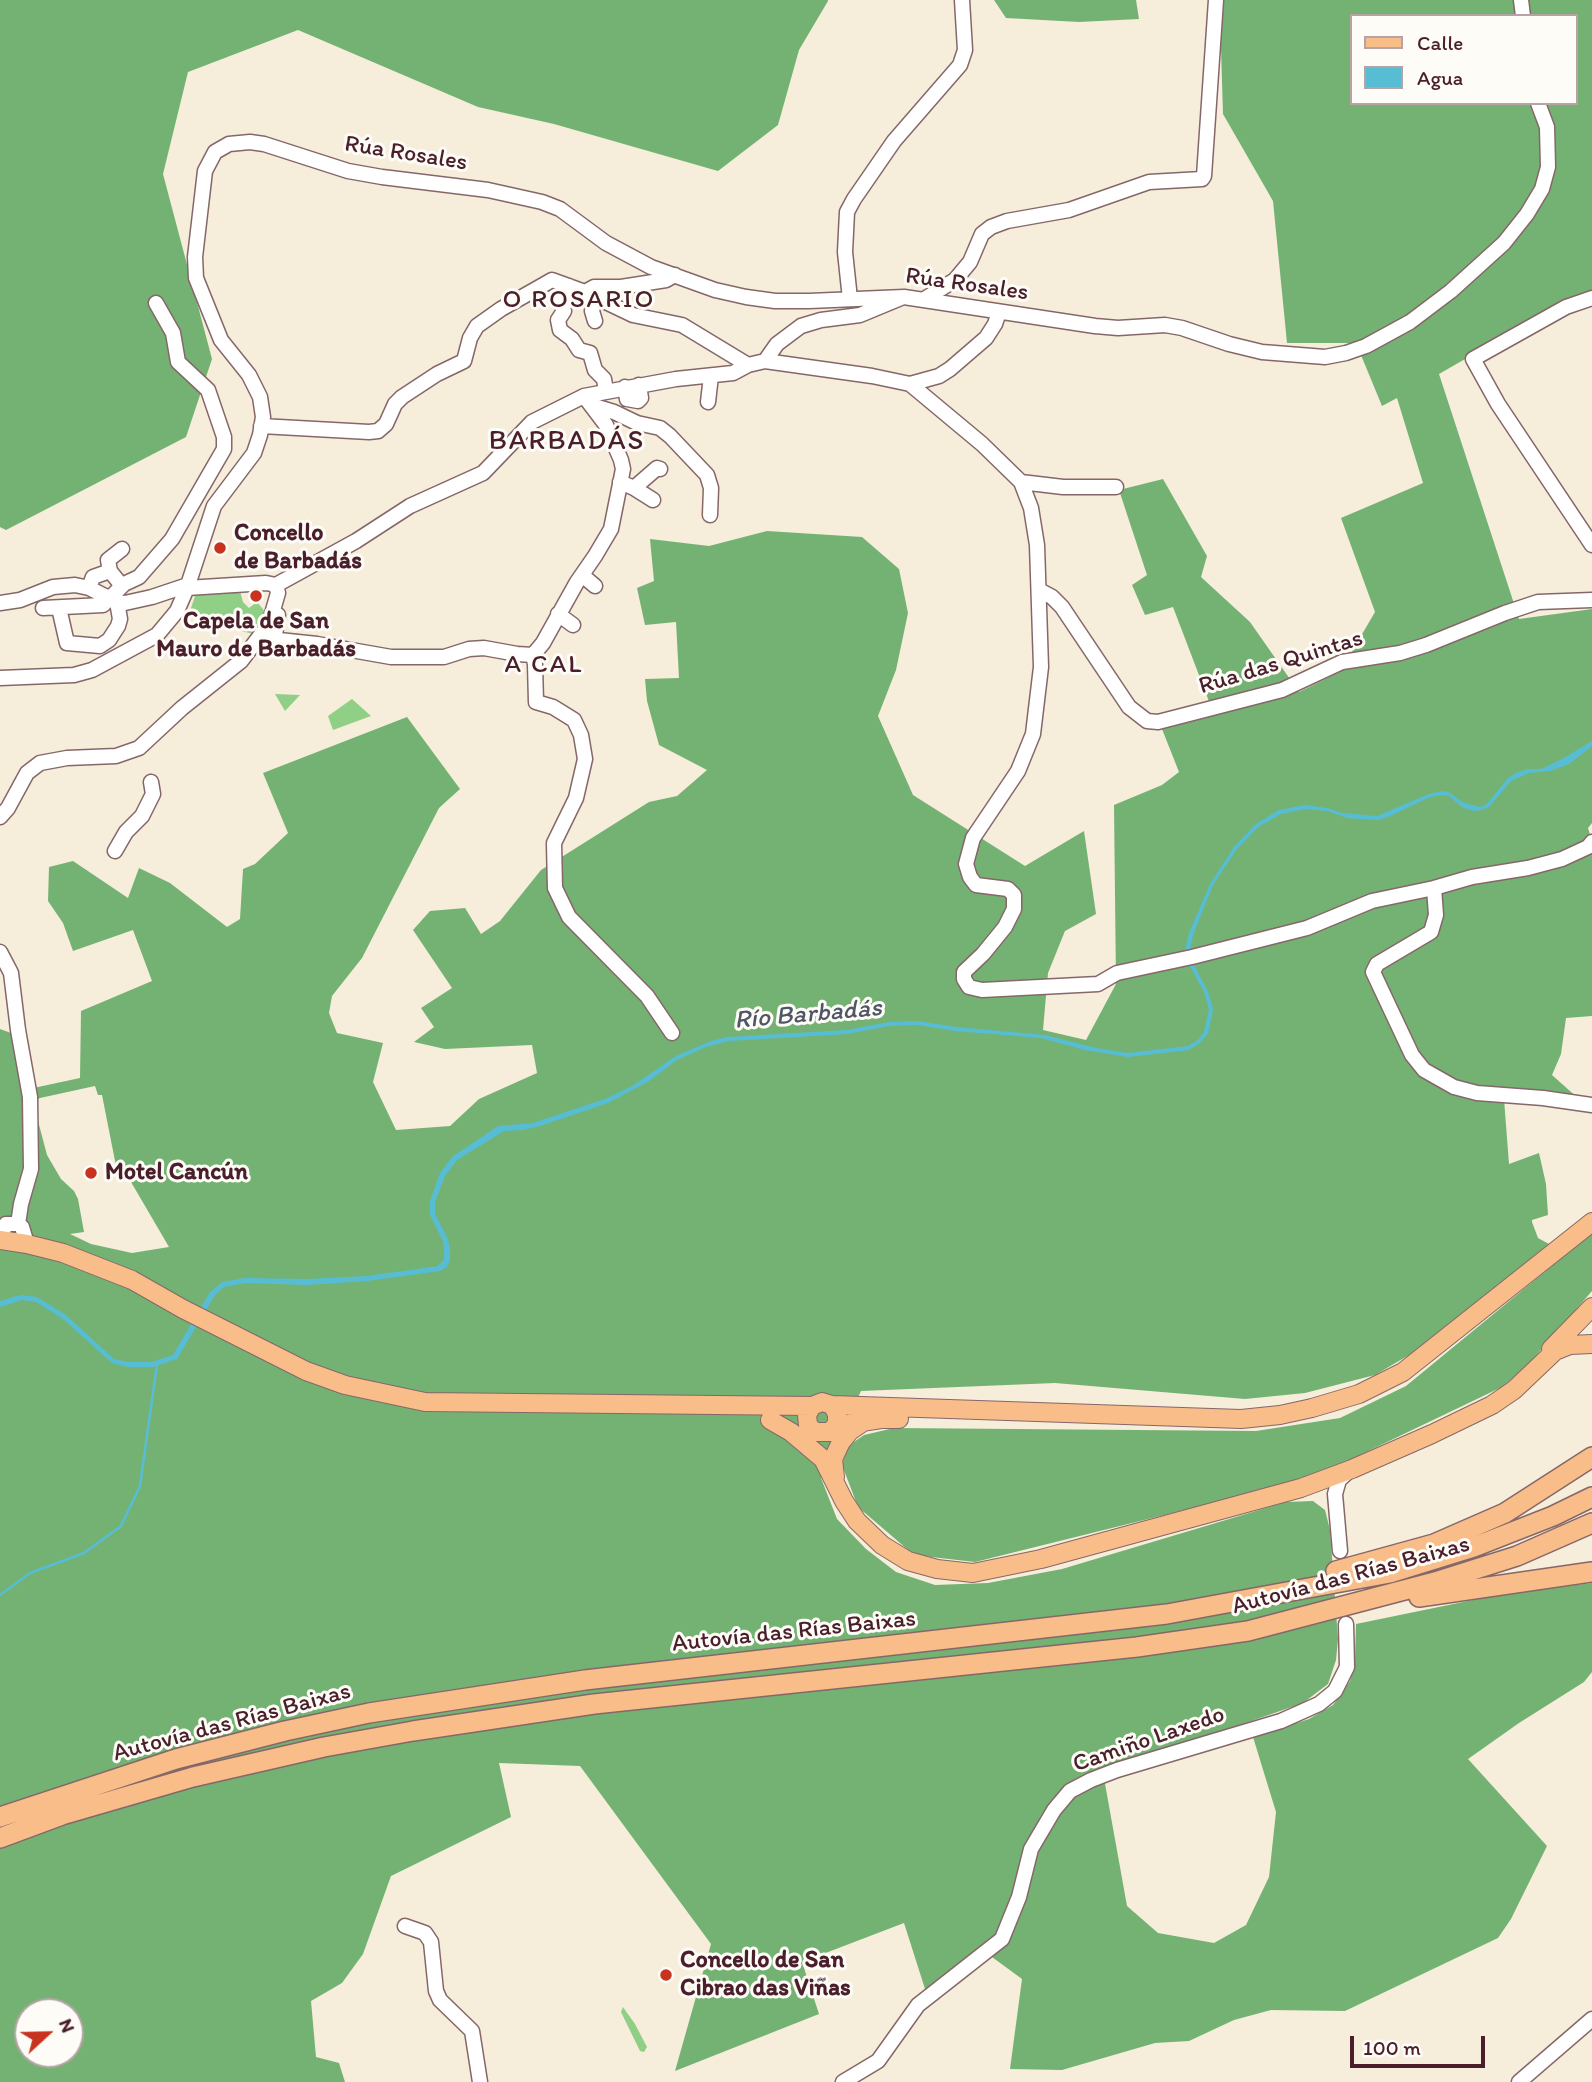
<!DOCTYPE html>
<meta charset="utf-8">
<style>
body{margin:0}
#map{position:relative;width:1592px;height:2082px;overflow:hidden;background:#f6eddb;font-family:Itim,sans-serif}
canvas{display:block}
.legend{position:absolute;left:1350px;top:14px;width:228px;height:91px;box-sizing:border-box;background:#fdfcf7;border:2px solid #b5a4a5;margin:0;padding:9px 12px;list-style:none;font-size:21px;color:#4a1f2b}
.legend li{display:flex;align-items:center;gap:14px;height:35px}
.legend b{width:35px;border:2px solid #b5a4a5}
.north{position:absolute;left:14px;top:1998px;width:70px;height:70px;box-sizing:border-box;background:#fdfcf7;border:2px solid #b5a4a5;border-radius:50%;rotate:68deg;font-size:19px;font-weight:700;line-height:28px;text-align:center;color:#4a1f2b}
.north::after{content:'';display:block;margin:auto;width:24px;height:32px;background:#c8321e;clip-path:polygon(50% 0,100% 100%,50% 72%,0 100%)}
.scale{position:absolute;left:1350px;top:2036px;width:135px;height:32px;box-sizing:border-box;border:4px solid #4a1f2b;border-top:0;padding-left:9px;font-size:21px;line-height:24px;white-space:nowrap;color:#4a1f2b;-webkit-text-stroke:5px #fdfcf7;paint-order:stroke}
</style>
<div id="map">
<canvas width="1592" height="2082"></canvas>
<ul class="legend">
<li><b style="height:9px;background:#f8bd89"></b>Calle</li>
<li><b style="height:19px;background:#57bdd5"></b>Agua</li>
</ul>
<div class="north">N</div>
<div class="scale">100 m</div>
</div>
<script>
const context = document.querySelector('canvas').getContext('2d');
context.lineJoin = 'round';
function fill(path, color) {
  context.fillStyle = color;
  context.fill(path, 'evenodd');
}
function toPath(rows) {
  const path = new Path2D();
  for (const r of rows) {
    path.moveTo(r[0], r[1]);
    for (let i = 2; i < r.length; i += 2) path.lineTo(r[i], r[i + 1]);
  }
  return path;
}
function stroke(path, color, width, dash) {
  context.strokeStyle = color;
  context.lineWidth = width;
  context.lineCap = dash ? 'butt' : 'round';
  context.setLineDash(dash || []);
  context.stroke(path);
}
function write(font, color, halo, rows, align = 'center') {
  context.font = font + ' Itim,sans-serif';
  context.lineWidth = 6;
  context.setLineDash([]);
  context.textBaseline = 'middle';
  context.strokeStyle = halo;
  context.fillStyle = color;
  for (const [text, x, y, turn = 0] of rows) {
    context.save();
    context.translate(x, y);
    context.rotate((+turn || 0) * Math.PI / 180);
    context.textAlign = isNaN(turn) ? turn : align;
    if (halo) context.strokeText(text, 0, 0);
    context.fillText(text, 0, 0);
    context.restore();
  }
}
const green = toPath([
 [197,590,240,591,243,602,249,608,257,602,267,614,257,635,188,617],
 [275,694,300,695,285,711],
 [352,699,371,716,333,730,328,716],
 [623,2007,635,2024,647,2047,644,2052,640,2051,621,2012]
]);
const forest = toPath([
 [0,0,828,0,828,1,799,50,778,125,718,171,554,124,478,107,298,30,188,72,163,174,212,359,186,437,6,530,0,527],
 [994,0,1136,0,1139,19,1079,22,1006,18],
 [1222,0,1592,0,1592,300,1573,297,1439,374,1519,619,1592,609,1592,823,1588,828,1592,841,1592,1016,1566,1018,1561,1054,1552,1075,1580,1100,1504,1099,1509,1164,1539,1153,1546,1184,1548,1215,1532,1220,1532,1222,1538,1238,1549,1244,1421,1348,1375,1375,1305,1393,1245,1399,1055,1383,861,1391,821,1478,837,1519,866,1549,896,1572,935,1585,988,1583,1062,1569,1286,1502,1313,1501,1325,1510,1330,1530,1338,1639,1336,1660,1328,1684,1303,1703,1237,1726,1102,1767,1127,1906,1158,1933,1214,1943,1246,1925,1269,1877,1276,1812,1253,1737,1309,1719,1333,1705,1350,1681,1355,1658,1356,1624,1502,1594,1592,1583,1592,1672,1584,1682,1519,1723,1468,1759,1547,1846,1511,1919,1498,1938,1345,2011,1271,2010,1234,2020,1189,2041,1155,2043,1062,2070,1010,2069,1022,1979,992,1957,926,1992,904,1923,802,1962,819,2014,675,2071,711,1944,580,1766,499,1763,511,1817,391,1876,363,1954,342,1983,311,2001,316,2057,339,2063,345,2082,0,2082,0,1029,11,1033,24,1090,80,1078,81,1011,152,981,133,930,73,951,63,923,48,901,49,867,73,861,128,898,139,868,170,883,227,927,240,919,243,869,255,864,288,833,263,773,407,717,460,789,439,808,362,958,332,996,329,1013,337,1033,383,1043,373,1082,396,1130,450,1126,479,1099,537,1073,532,1045,445,1049,414,1042,434,1027,421,1008,452,988,413,930,430,911,465,908,481,934,500,921,541,870,649,802,677,796,707,770,659,745,647,701,645,679,679,678,676,622,645,625,637,588,654,581,650,539,709,546,767,531,862,537,899,569,908,613,896,670,878,716,913,795,1025,866,1084,831,1096,914,1065,931,1048,973,1043,1030,1086,1040,1116,984,1114,805,1162,785,1179,772,1162,729,1210,704,1173,607,1145,615,1132,585,1147,575,1119,490,1163,479,1207,556,1201,577,1250,622,1299,692,1340,672,1375,612,1341,518,1423,483,1397,398,1382,406,1356,343,1287,343,1273,201,1223,114,1220,16],
 [1352,16,1576,16,1576,103,1352,103],
 [95,1086,98,1095,102,1095,117,1171,124,1170,169,1247,132,1253,91,1244,70,1234,84,1232,78,1199,74,1191,61,1179,47,1155,33,1102,40,1098],
 [28,2012,70,2012,70,2054,28,2054],
 [1592,1233,1592,1291,1527,1366,1502,1387,1337,1466,1265,1490,975,1562,914,1555,858,1507,842,1465,848,1446,864,1435,894,1428,1256,1431,1340,1418,1406,1386]
]);
const water = toPath([
 [1592,741,1592,746,1569,764,1550,771,1529,773,1511,781,1489,807,1481,810,1473,811,1462,807,1449,796,1443,795,1430,797,1388,817,1378,820,1347,818,1327,811,1305,809,1281,814,1258,827,1237,849,1213,885,1193,935,1189,955,1209,994,1213,1009,1208,1034,1200,1043,1189,1050,1128,1057,1085,1050,1041,1038,956,1031,917,1025,889,1026,847,1034,729,1041,706,1047,677,1060,649,1081,608,1103,540,1126,523,1130,504,1131,457,1160,445,1176,435,1202,435,1214,448,1239,450,1250,450,1260,447,1267,440,1271,367,1281,307,1285,245,1283,224,1287,215,1295,177,1359,153,1367,128,1367,112,1363,63,1319,36,1302,22,1300,0,1307,0,1301,13,1297,21,1295,37,1297,66,1315,114,1359,128,1362,152,1362,173,1355,210,1292,222,1282,245,1278,308,1279,367,1276,438,1266,444,1259,444,1250,443,1241,430,1215,430,1201,440,1173,452,1157,498,1126,533,1123,605,1099,632,1086,676,1056,711,1041,728,1037,847,1030,889,1022,918,1021,956,1027,1045,1035,1096,1048,1128,1053,1188,1046,1198,1040,1204,1032,1209,1009,1204,992,1184,955,1189,933,1210,884,1234,847,1256,824,1279,810,1305,805,1327,808,1342,813,1377,816,1429,794,1443,791,1450,793,1464,803,1480,807,1487,804,1508,778,1516,773,1528,769,1541,769,1562,759]
]);
const stream = toPath([
 [0,1595,30,1573,84,1553,121,1526,140,1486,157,1364]
]);
const minor = toPath([
 [1521,0,1523,16],
 [569,286,561,301,564,311,558,320,560,330,572,339,579,350,590,353,595,370,604,379,606,391],
 [585,292,633,315,682,325,748,365,765,361,872,376,910,384,939,376,950,369,986,338,995,324,999,312],
 [1592,298,1566,307,1473,359,1498,404,1592,545],
 [850,299,845,252,847,212,854,199,894,141,960,65,965,50,962,0],
 [923,300,955,280,970,262,982,234,991,227,1007,221,1069,210,1149,182,1202,179,1204,176,1216,0],
 [595,321,592,311,595,298],
 [765,361,777,344,801,326,821,320,860,315,901,298],
 [910,384,982,444,1021,482,1031,508,1037,545,1041,667,1033,734,1018,771,973,838,966,864,970,877,976,885,1008,889,1014,895,1014,909,1005,927,983,954,964,972,964,979,969,987,982,990,1098,984,1117,973,1192,957,1307,928,1372,901,1434,888,1472,877,1528,868,1562,859,1588,847,1592,842],
 [625,387,627,399,638,401,641,398,639,385],
 [584,396,606,425,621,460,623,469,611,529,595,556,577,582,543,643,533,655,535,664,536,702,553,707,574,720,581,735,585,759,576,798,554,843,555,888,569,917,647,996,672,1033],
 [708,402,711,376],
 [594,406,614,412,637,423,660,428,670,436,707,475,711,488,710,515],
 [261,426,369,432,378,431,386,424,395,404,402,397,437,374,464,361,470,338,477,326,501,309,552,280,585,292,594,287,621,287,666,280,675,275],
 [620,482,634,488,657,468,660,469],
 [1021,482,1063,487,1116,487],
 [634,488,653,500],
 [110,571,108,560,122,549],
 [582,575,595,586],
 [276,585,356,541,410,506,483,473,532,422,584,396,676,379,733,373,748,365],
 [89,588,93,577,110,571,122,586],
 [1039,590,1052,597,1062,607,1129,707,1147,721,1158,722,1282,690,1342,662,1400,653,1426,645,1505,613,1538,602,1592,600],
 [0,603,20,600,53,587,75,585,89,588,117,602,125,603,152,597,188,585],
 [43,608,103,605,124,584,139,577,172,539,224,449,224,437,208,390,178,362,173,333,156,303],
 [59,608,67,643,100,646,109,640,118,626,120,619,117,602],
 [558,614,573,625],
 [278,615,275,635,279,640,317,644,391,657,444,657,469,649,484,648,517,654,533,655],
 [0,678,74,675,92,670,157,635,177,611,187,588,214,506,254,453,260,435,263,417,260,397,249,375,221,340,196,278,195,257,205,171,215,152,229,144,250,142,264,144,348,171,382,177,488,190,542,202,560,209,606,243,651,267,715,290,746,297,775,301,809,301,904,297,1095,326,1118,328,1165,325,1182,328,1229,344,1262,352,1325,357,1346,353,1366,346,1410,322,1451,291,1504,243,1527,214,1542,189,1548,167,1547,127,1538,103],
 [0,817,8,808,27,773,40,763,67,758,116,756,139,748,182,708,241,661,269,624,278,593,276,585,266,583,187,588],
 [115,851,126,832,142,816,153,794,151,782],
 [1434,888,1436,915,1431,932,1377,964,1373,972,1412,1055,1424,1070,1454,1087,1477,1093,1543,1098,1592,1105],
 [0,952,11,973,18,1030,30,1097,31,1169,21,1204,18,1224],
 [0,1238,6,1224,18,1224,22,1227,27,1244],
 [1340,1551,1335,1494,1339,1480,1349,1471],
 [405,1926,425,1933,431,1942,436,1991,440,2000,472,2031,480,2082],
 [843,2082,878,2061,918,2005,1002,1939,1019,1897,1031,1849,1054,1810,1070,1791,1091,1780,1117,1770,1281,1721,1319,1704,1335,1691,1347,1667,1346,1624],
 [1519,2082,1592,2019]
]);
const major = toPath([
 [0,1240,27,1244,63,1253,132,1280,183,1309,306,1371,345,1385,425,1402,812,1406],
 [1551,1349,1592,1307],
 [832,1405,837,1414,837,1424,830,1432,815,1432,808,1425,807,1415,812,1406,822,1402,832,1405,1241,1419,1280,1415,1312,1408,1359,1394,1403,1372,1592,1222],
 [770,1420,791,1432,823,1459,844,1501,857,1521,882,1545,908,1561,937,1569,973,1573,1041,1559,1301,1488,1352,1469,1432,1434,1492,1405,1514,1390,1555,1351,1570,1345,1592,1344],
 [836,1426,881,1419,899,1419],
 [835,1477,833,1459,841,1442,850,1431,863,1422]
]);
const highway = toPath([
 [1336,1571,1434,1544,1505,1513,1592,1457],
 [1419,1597,1592,1572],
 [0,1817,176,1759,285,1731,369,1713,585,1680,1167,1614,1390,1573,1474,1547,1553,1516,1592,1497],
 [0,1838,62,1815,193,1777,324,1747,413,1731,594,1704,1137,1647,1248,1631,1435,1582,1517,1556,1592,1523]
]);
const markers = [
 [220,548,7,"#c8321e"],
 [256,596,7,"#c8321e"],
 [91,1173,7,"#c8321e"],
 [666,1975,7,"#c8321e"]
];
const streetNames = [
 ["Rúa Rosales",406,154,9],
 ["Rúa Rosales",967,285,8],
 ["Rúa das Quintas",1281,663,-17],
 ["Autovía das Rías Baixas",1351,1576,-15],
 ["Autovía das Rías Baixas",794,1632,-6],
 ["Autovía das Rías Baixas",232,1723,-15],
 ["Camiño Laxedo",1149,1740,-19]
];
const poiNames = [
 ["Concello",234,534],
 ["de Barbadás",234,562],
 ["Capela de San",256,622,"center"],
 ["Mauro de Barbadás",256,650,"center"],
 ["Motel Cancún",105,1173],
 ["Concello de San",680,1961],
 ["Cibrao das Viñas",680,1989]
];
const neighbourhoodNames = [
 ["O ROSARIO",579,300],
 ["A CAL",544,665]
];
const waterNames = [
 ["Río Barbadás",808,1015,-5]
];
const quarterNames = [
 ["BARBADÁS",567,442]
];
fill(green, '#90cf86');
fill(forest, '#74b273');
fill(water, '#57bdd5');
stroke(stream, '#57bdd5', 2.5);
stroke(minor, '#866769', 17);
stroke(major, '#866769', 20);
stroke(highway, '#866769', 22);
stroke(minor, '#fff', 14);
stroke(major, '#f8bd89', 18);
stroke(highway, '#f8bd89', 19);
for (const [x, y, r, color] of markers) {
  const dot = new Path2D();
  dot.arc(x, y, r, 0, 2 * Math.PI);
  context.fillStyle = color;
  context.fill(dot);
  stroke(dot, '#fdfcf7', 2.5);
}
write('24px', '#4a1f2b', '#fdfcf7', streetNames);
write('bold 24px', '#4a1f2b', '#fdfcf7', poiNames, 'left');
context.letterSpacing = '2px';
write('26px', '#4a1f2b', '#fdfcf7', neighbourhoodNames);
context.letterSpacing = '0px';
write('italic 26px', '#4f5666', '#fdfcf7', waterNames);
context.letterSpacing = '2px';
write('28px', '#4a1f2b', '#fdfcf7', quarterNames);
context.letterSpacing = '0px';
</script>
